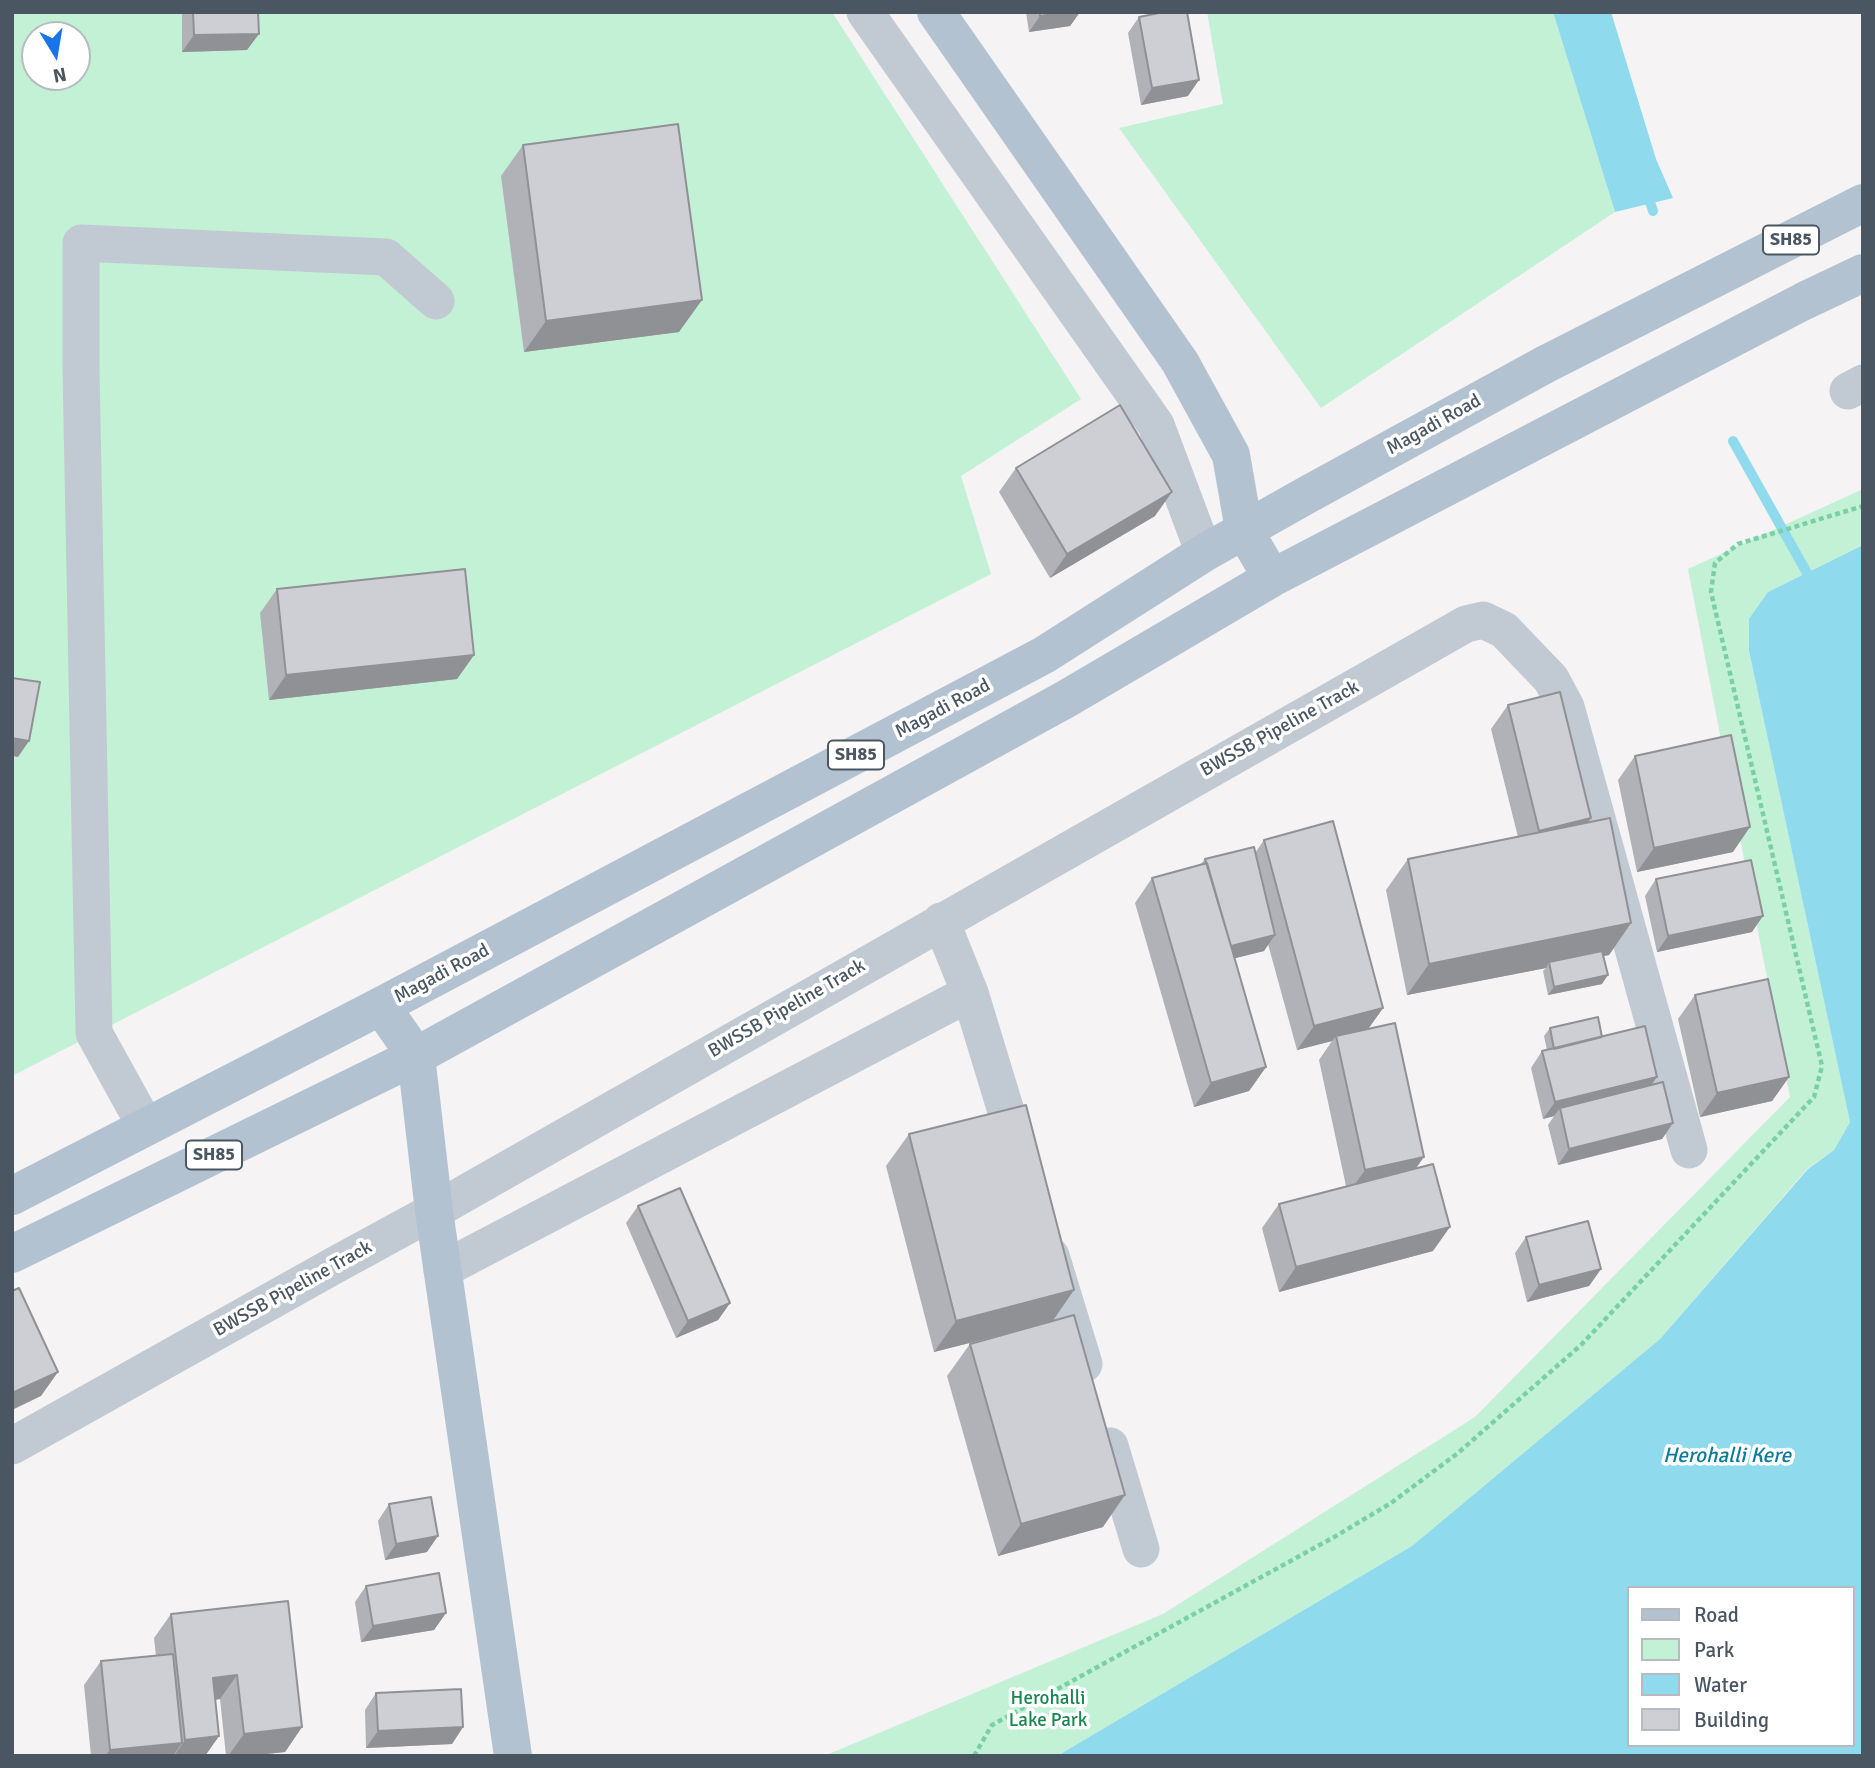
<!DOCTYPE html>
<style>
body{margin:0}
#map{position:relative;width:1875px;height:1768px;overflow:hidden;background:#f5f3f3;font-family:Signika,sans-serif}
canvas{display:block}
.frame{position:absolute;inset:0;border:14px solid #4a5661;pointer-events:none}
.legend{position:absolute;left:1627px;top:1586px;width:228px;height:161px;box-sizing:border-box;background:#fff;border:2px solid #b7bbc0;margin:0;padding:9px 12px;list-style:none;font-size:21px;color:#4a5661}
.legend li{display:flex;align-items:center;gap:14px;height:35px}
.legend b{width:35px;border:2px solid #b7bbc0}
.north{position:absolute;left:21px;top:21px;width:70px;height:70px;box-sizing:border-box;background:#fff;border:2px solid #b7bbc0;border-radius:50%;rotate:169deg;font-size:19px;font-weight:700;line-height:28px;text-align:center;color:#4a5661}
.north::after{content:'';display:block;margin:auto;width:24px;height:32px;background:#1a73e8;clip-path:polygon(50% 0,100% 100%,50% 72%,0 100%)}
</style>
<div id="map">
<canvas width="1875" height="1768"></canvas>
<div class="frame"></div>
<ul class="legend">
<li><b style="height:9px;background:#b3c2d1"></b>Road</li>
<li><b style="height:19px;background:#c3f1d5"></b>Park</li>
<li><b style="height:19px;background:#90daee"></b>Water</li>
<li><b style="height:19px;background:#cdcfd5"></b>Building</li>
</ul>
<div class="north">N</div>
</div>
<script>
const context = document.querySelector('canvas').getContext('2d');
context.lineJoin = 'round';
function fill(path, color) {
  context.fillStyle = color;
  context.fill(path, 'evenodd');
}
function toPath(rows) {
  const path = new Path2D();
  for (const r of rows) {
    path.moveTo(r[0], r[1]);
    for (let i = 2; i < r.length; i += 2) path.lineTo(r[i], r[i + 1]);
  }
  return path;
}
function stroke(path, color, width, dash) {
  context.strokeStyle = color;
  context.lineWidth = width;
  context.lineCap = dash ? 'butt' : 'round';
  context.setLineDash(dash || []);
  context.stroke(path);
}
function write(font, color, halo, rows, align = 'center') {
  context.font = font + ' Signika,sans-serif';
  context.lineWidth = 7;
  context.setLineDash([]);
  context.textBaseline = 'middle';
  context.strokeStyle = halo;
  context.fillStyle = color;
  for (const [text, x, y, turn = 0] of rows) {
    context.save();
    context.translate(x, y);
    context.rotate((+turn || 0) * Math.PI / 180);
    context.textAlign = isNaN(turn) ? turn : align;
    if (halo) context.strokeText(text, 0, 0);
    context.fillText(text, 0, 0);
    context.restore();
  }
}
const green = toPath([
 [12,12,832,12,1081,399,961,476,991,574,12,1076],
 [35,35,77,35,77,77,35,77],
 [1207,12,1553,12,1615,212,1321,408,1119,128,1223,104],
 [1863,489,1863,545,1768,592,1749,651,1850,1122,1834,1150,1807,1169,1660,1339,1412,1546,1057,1756,824,1756,1163,1614,1475,1417,1790,1097,1688,569]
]);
const water = toPath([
 [1553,12,1611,12,1656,159,1673,198,1615,212],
 [1863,545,1863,1756,1057,1756,1412,1546,1660,1339,1808,1169,1834,1150,1850,1122,1749,651,1749,619,1768,592],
 [1628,1588,1852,1588,1852,1745,1628,1745]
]);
const stream = toPath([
 [1646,190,1653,211],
 [1733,441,1807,573,1817,583]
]);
const path = toPath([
 [974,1756,992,1725,1336,1536,1391,1503,1458,1453,1581,1345,1814,1097,1822,1066,1711,592,1715,563,1738,544,1863,506]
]);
const minor = toPath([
 [865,12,1156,425,1204,553],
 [1848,391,1863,383],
 [941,921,970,993],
 [146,1127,94,1033,81,369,81,243,386,257,436,301],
 [1051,1256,1084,1364],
 [442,1270,970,993,1020,1157],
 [12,1446,335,1265,434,1211,1466,624,1483,620,1504,630,1551,679,1566,707,1689,1150],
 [1110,1446,1141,1549]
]);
const major = toPath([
 [936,12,1180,362,1231,455,1244,530,1272,578],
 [381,1006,416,1056,434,1211,513,1756],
 [12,1196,381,1006,1044,655,1204,553,1305,496,1546,364,1863,203],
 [12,1254,416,1056,1066,699,1272,578,1804,301,1863,273]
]);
const wall = toPath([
 [182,12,258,12,247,50,182,52],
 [1026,12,1080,12,1070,26,1029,32],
 [1139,17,1188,96,1141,105,1128,33],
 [523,145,679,332,524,352,501,176],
 [1016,468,1155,516,1050,578,999,492],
 [277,589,474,655,457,679,269,700,260,613],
 [1508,705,1591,818,1587,823,1631,923,1609,955,1603,956,1602,984,1548,995,1543,971,1546,968,1407,995,1386,890,1408,859,1518,837,1491,729],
 [1635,756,1733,852,1637,872,1618,780],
 [1264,840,1383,1008,1368,1029,1416,1168,1433,1251,1279,1292,1262,1228,1279,1204,1346,1186,1319,1060,1332,1041,1297,1050,1268,944,1264,951,1235,958,1266,1067,1249,1091,1194,1107,1135,903,1152,878,1201,864,1205,859,1255,853],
 [1656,879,1752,932,1657,952,1645,896],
 [1695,995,1789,1077,1772,1101,1700,1117,1678,1019],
 [1550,1028,1602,1037,1651,1085,1673,1123,1662,1139,1558,1165,1548,1125,1554,1116,1543,1119,1531,1068,1542,1051,1547,1050,1544,1036],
 [909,1134,1053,1321,1103,1527,998,1556,947,1376,970,1344,1016,1331,934,1352,886,1166],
 [638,1206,730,1303,718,1320,676,1338,626,1223],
 [1526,1237,1601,1269,1589,1286,1527,1302,1515,1253],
 [389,1504,427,1552,385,1560,378,1521],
 [366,1586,446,1613,434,1630,361,1642,355,1602],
 [171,1614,302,1727,285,1752,247,1756,226,1756,220,1699,215,1700,219,1736,205,1756,91,1756,84,1685,101,1661,156,1656,154,1638],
 [376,1693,463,1727,452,1744,366,1748,365,1710]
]);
const shadedWall = toPath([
 [1065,12,1080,12,1070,26,1029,32,1040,16],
 [259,34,247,50,182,52,194,35],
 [1199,80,1188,96,1141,105,1152,88],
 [702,300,679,332,524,352,546,321],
 [1172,492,1155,516,1050,578,1067,554],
 [474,655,457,679,269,700,286,675],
 [12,738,29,741,18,757,12,756],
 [1591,818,1574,842,1522,855,1539,831],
 [1750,827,1733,852,1637,872,1654,848],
 [1763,916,1752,932,1657,952,1668,936],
 [1631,923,1609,955,1550,967,1549,962,1546,968,1407,995,1429,964],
 [1275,935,1264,951,1216,963,1227,946],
 [1608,975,1602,984,1548,995,1554,987],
 [1383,1008,1366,1032,1336,1036,1332,1041,1297,1050,1314,1026],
 [1266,1067,1249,1091,1194,1107,1211,1083],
 [1657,1077,1645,1094,1560,1108,1554,1116,1543,1119,1555,1102],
 [1789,1077,1772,1101,1700,1117,1717,1093],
 [1673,1123,1662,1139,1558,1165,1569,1149],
 [1424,1157,1407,1181,1348,1194,1365,1170],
 [1450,1227,1433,1251,1279,1292,1296,1267],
 [1601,1269,1589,1286,1527,1302,1539,1285],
 [1074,1290,1052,1322,934,1352,956,1321],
 [730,1303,718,1320,676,1338,688,1321],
 [58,1372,41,1396,12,1410,12,1393],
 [1125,1495,1103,1527,998,1556,1021,1524],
 [438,1536,427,1552,385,1560,396,1544],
 [446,1613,434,1630,361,1642,373,1626],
 [237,1675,220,1699,196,1702,213,1678],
 [302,1727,285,1752,247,1756,228,1756,244,1734],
 [463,1727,452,1744,366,1748,378,1731],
 [219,1736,205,1756,174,1756,185,1740],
 [182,1743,173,1756,105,1756,110,1750]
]);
const building = toPath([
 [193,12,258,12,259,34,194,35,193,12],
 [1040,12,1065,12,1040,16,1040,12],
 [1164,12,1187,12,1199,80,1152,88,1139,17,1164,12],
 [678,124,702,300,546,321,523,145,678,124],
 [1120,405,1172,492,1067,554,1016,468,1120,405],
 [465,569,474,655,286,675,277,589,465,569],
 [12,678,40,682,29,741,12,738,12,678],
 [1560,692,1591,818,1539,831,1508,705,1560,692],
 [1731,735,1750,827,1654,848,1635,756,1731,735],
 [1610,818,1631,923,1429,964,1408,859,1610,818],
 [1333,821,1383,1008,1314,1026,1264,840,1333,821],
 [1254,847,1275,935,1231,946,1205,859,1254,847],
 [1751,860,1763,916,1668,936,1656,879,1751,860],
 [1207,863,1266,1067,1211,1083,1152,878,1207,863],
 [1602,951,1608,975,1554,987,1549,962,1602,951],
 [1768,979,1789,1077,1717,1093,1695,995,1768,979],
 [1598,1017,1602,1037,1554,1049,1550,1028,1598,1017],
 [1395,1023,1424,1157,1365,1170,1336,1036,1395,1023],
 [1645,1026,1657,1077,1555,1102,1542,1051,1645,1026],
 [1663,1082,1673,1123,1569,1149,1560,1108,1663,1082],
 [1026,1105,1074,1290,956,1321,909,1134,1026,1105],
 [1433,1164,1450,1227,1296,1267,1279,1204,1433,1164],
 [680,1188,730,1303,688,1321,638,1206,680,1188],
 [1588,1221,1601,1269,1539,1285,1526,1237,1588,1221],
 [19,1288,58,1372,12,1393,12,1291,19,1288],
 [1074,1315,1125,1495,1021,1524,970,1344,1074,1315],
 [431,1497,438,1536,396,1544,389,1504,431,1497],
 [439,1573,446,1613,373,1626,366,1586,439,1573],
 [288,1601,302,1727,244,1734,237,1675,213,1678,219,1736,185,1740,171,1614,288,1601],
 [173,1654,182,1743,110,1750,101,1661,173,1654],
 [461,1689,463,1727,378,1731,376,1693,461,1689]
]);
const shields = [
 [1791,240,56],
 [856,755,56],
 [214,1155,56]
];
const shieldNames = [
 ["SH85",1791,240],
 ["SH85",856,755],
 ["SH85",214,1155]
];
const streetNames = [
 ["Magadi Road",1434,425,-29],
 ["Magadi Road",943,709,-28],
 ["BWSSB Pipeline Track",1280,729,-29],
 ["Magadi Road",442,974,-28],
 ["BWSSB Pipeline Track",787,1009,-30],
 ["BWSSB Pipeline Track",293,1289,-29]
];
const parkNames = [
 ["Herohalli",1048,1699],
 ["Lake Park",1048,1721]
];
const waterNames = [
 ["Herohalli Kere",1727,1456]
];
fill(green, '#c3f1d5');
fill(water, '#90daee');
stroke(stream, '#90daee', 10);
stroke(path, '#7ad0a6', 4.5, [5, 3.5]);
stroke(minor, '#c1cad2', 37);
stroke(major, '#b3c2d1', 38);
fill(wall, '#b0b2b7');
fill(shadedWall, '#909195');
fill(building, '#cdcfd5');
stroke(building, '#909195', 2);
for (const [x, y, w] of shields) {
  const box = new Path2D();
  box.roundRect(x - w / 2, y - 14.5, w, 29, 5);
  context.fillStyle = '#fff';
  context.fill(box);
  stroke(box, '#4a5661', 2);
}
write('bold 18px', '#4a5661', null, shieldNames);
write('19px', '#4a5661', '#fff', streetNames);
write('19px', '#17864f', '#fff', parkNames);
write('italic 21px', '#0c7c9b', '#fff', waterNames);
</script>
